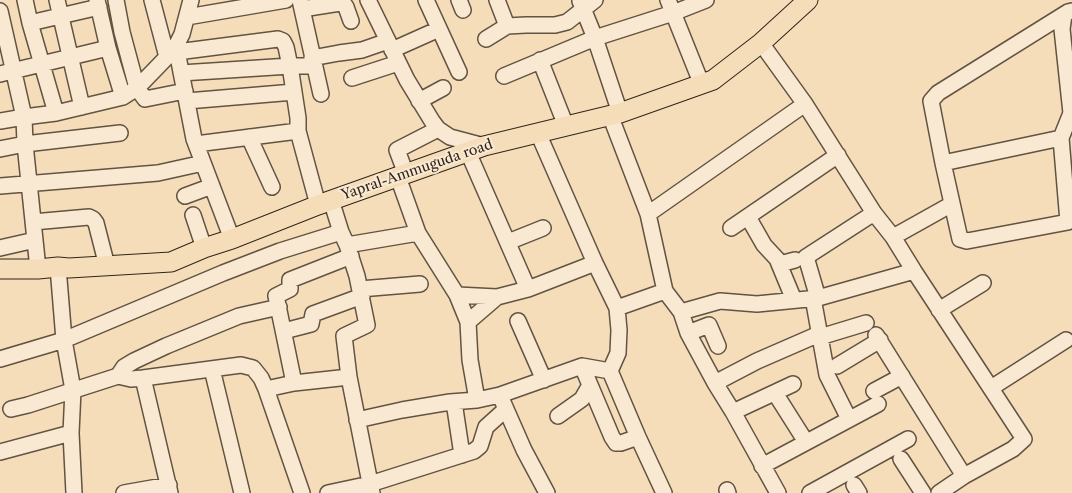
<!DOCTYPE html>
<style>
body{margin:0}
canvas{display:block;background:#f6ddba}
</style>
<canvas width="1072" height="493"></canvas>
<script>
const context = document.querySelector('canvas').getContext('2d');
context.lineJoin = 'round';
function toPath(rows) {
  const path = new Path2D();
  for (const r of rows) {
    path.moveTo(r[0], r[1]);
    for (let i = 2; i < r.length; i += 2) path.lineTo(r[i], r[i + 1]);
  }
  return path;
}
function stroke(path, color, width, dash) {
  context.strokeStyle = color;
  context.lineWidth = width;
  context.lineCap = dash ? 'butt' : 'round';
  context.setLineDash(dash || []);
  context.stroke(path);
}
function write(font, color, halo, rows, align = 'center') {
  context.font = font + ' "Libre Caslon Text",serif';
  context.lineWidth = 4;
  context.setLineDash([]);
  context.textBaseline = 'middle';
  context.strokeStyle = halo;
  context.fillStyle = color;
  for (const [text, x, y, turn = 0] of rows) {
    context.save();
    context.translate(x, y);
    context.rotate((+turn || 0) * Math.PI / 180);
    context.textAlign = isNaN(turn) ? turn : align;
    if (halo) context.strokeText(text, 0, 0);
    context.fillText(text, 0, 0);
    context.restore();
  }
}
const minor = toPath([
 [25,0,30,23,56,113],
 [57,0,82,107],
 [97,0,108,48,123,97],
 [116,0,122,32,137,88,145,99,185,91],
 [152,0,167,57],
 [300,0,321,94],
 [368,0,407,80,432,121,438,129,450,137,484,146],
 [426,0,459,72],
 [459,0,463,10],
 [497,0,507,26],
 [668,0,702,85],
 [580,1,595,38,620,113],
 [302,9,340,3,344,4,346,7,351,21],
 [0,11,24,117,0,121],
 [1064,15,1062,29,1071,113,1061,138,1068,222,967,241,960,239,943,163,931,101,938,93,1068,12,1072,11],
 [187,17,286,0],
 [30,23,99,7],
 [486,39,507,26,526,25,555,25,567,22,595,0],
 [761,43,805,104,874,213,893,237,914,271,1024,439,1013,449,964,476,939,493],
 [176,46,194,139,232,239],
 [392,50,439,29],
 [177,52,278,39,283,41,286,47,290,66,298,118,298,131,318,205],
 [312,58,339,53,362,50,388,41],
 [540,60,566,126],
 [181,73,290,66,314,66],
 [0,74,108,48],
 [504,76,595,38,673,13,706,0],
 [352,78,398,63],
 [187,101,294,92],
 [419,101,443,88],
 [610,115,648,214,665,291,681,312,688,333,715,383,733,412,778,493],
 [538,133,595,263,617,308,619,330,618,353,610,371,638,437,664,493],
 [249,137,272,187],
 [196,144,298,131],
 [0,149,25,144,120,133],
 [468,152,528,289],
 [943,163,1061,138],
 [406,174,397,150,438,129],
 [398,177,418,233,457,295,468,322,470,360,477,400],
 [0,186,158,173,203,163],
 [185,196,212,186],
 [331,200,341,232,347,245,357,276,367,325,344,336,349,377,372,493],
 [648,214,805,104],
 [193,215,204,248],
 [748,217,764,245,777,259,794,300],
 [33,222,89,217,93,219,96,223,107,266],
 [731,228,838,155],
 [893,237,952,204],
 [508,242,543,228],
 [347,245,418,233],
 [0,248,35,240],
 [780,264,795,260],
 [58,267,64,340,73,390,71,433,74,493],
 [38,269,25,144,24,117,56,113,123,97,137,88,167,57,176,46,182,34,191,0],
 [360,289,420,284],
 [457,295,497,297,528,289,595,263],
 [813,298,827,375,849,419],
 [818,298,806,257,874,213],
 [617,308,665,291],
 [939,310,983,283],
 [681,312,720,301,757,304,818,298,914,271],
 [518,321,544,380],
 [468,322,497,297],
 [284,331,311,324,313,314,362,296],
 [688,333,709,325,718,346],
 [876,335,964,476],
 [820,337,866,323],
 [0,359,64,340,223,273,280,251,341,232],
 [582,366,612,437,616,443,621,443,638,437],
 [837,366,880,340],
 [212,369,242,493],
 [118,376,131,379,143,378,241,365,253,368,261,378,266,389,302,493],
 [143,378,170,493],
 [294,383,276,296,290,289,290,280,351,256],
 [715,383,757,361,819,334],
 [991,388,1066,340],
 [266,389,294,383,349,377],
 [874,391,902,376],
 [775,393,806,442],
 [502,400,524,450,547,493],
 [454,402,462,455],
 [11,409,28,405,118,376,124,367,134,361,166,346,239,316,279,307],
 [733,412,793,384],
 [558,416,582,399,590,385],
 [357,420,402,410,450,402,477,400,500,395,582,366,610,371],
 [0,452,71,433],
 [901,459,923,493],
 [762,466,878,404],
 [854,485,859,493],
 [727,490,728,493],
 [124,493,169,485],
 [328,493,370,484,474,451,480,446,486,427,506,409],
 [810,493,908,439]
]);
const major = toPath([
 [0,269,38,269,58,267,69,268,171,262,204,248,232,239,318,205,484,146,620,113,713,80,761,43,808,0]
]);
const streetNames = [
 ["Yapral-Ammuguda road",417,170,-19]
];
stroke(minor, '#625342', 18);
stroke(major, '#30251a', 21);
stroke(minor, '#f9e9d2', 15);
stroke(major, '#f6ddba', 19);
write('14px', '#30251a', '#f9e9d2', streetNames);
</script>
